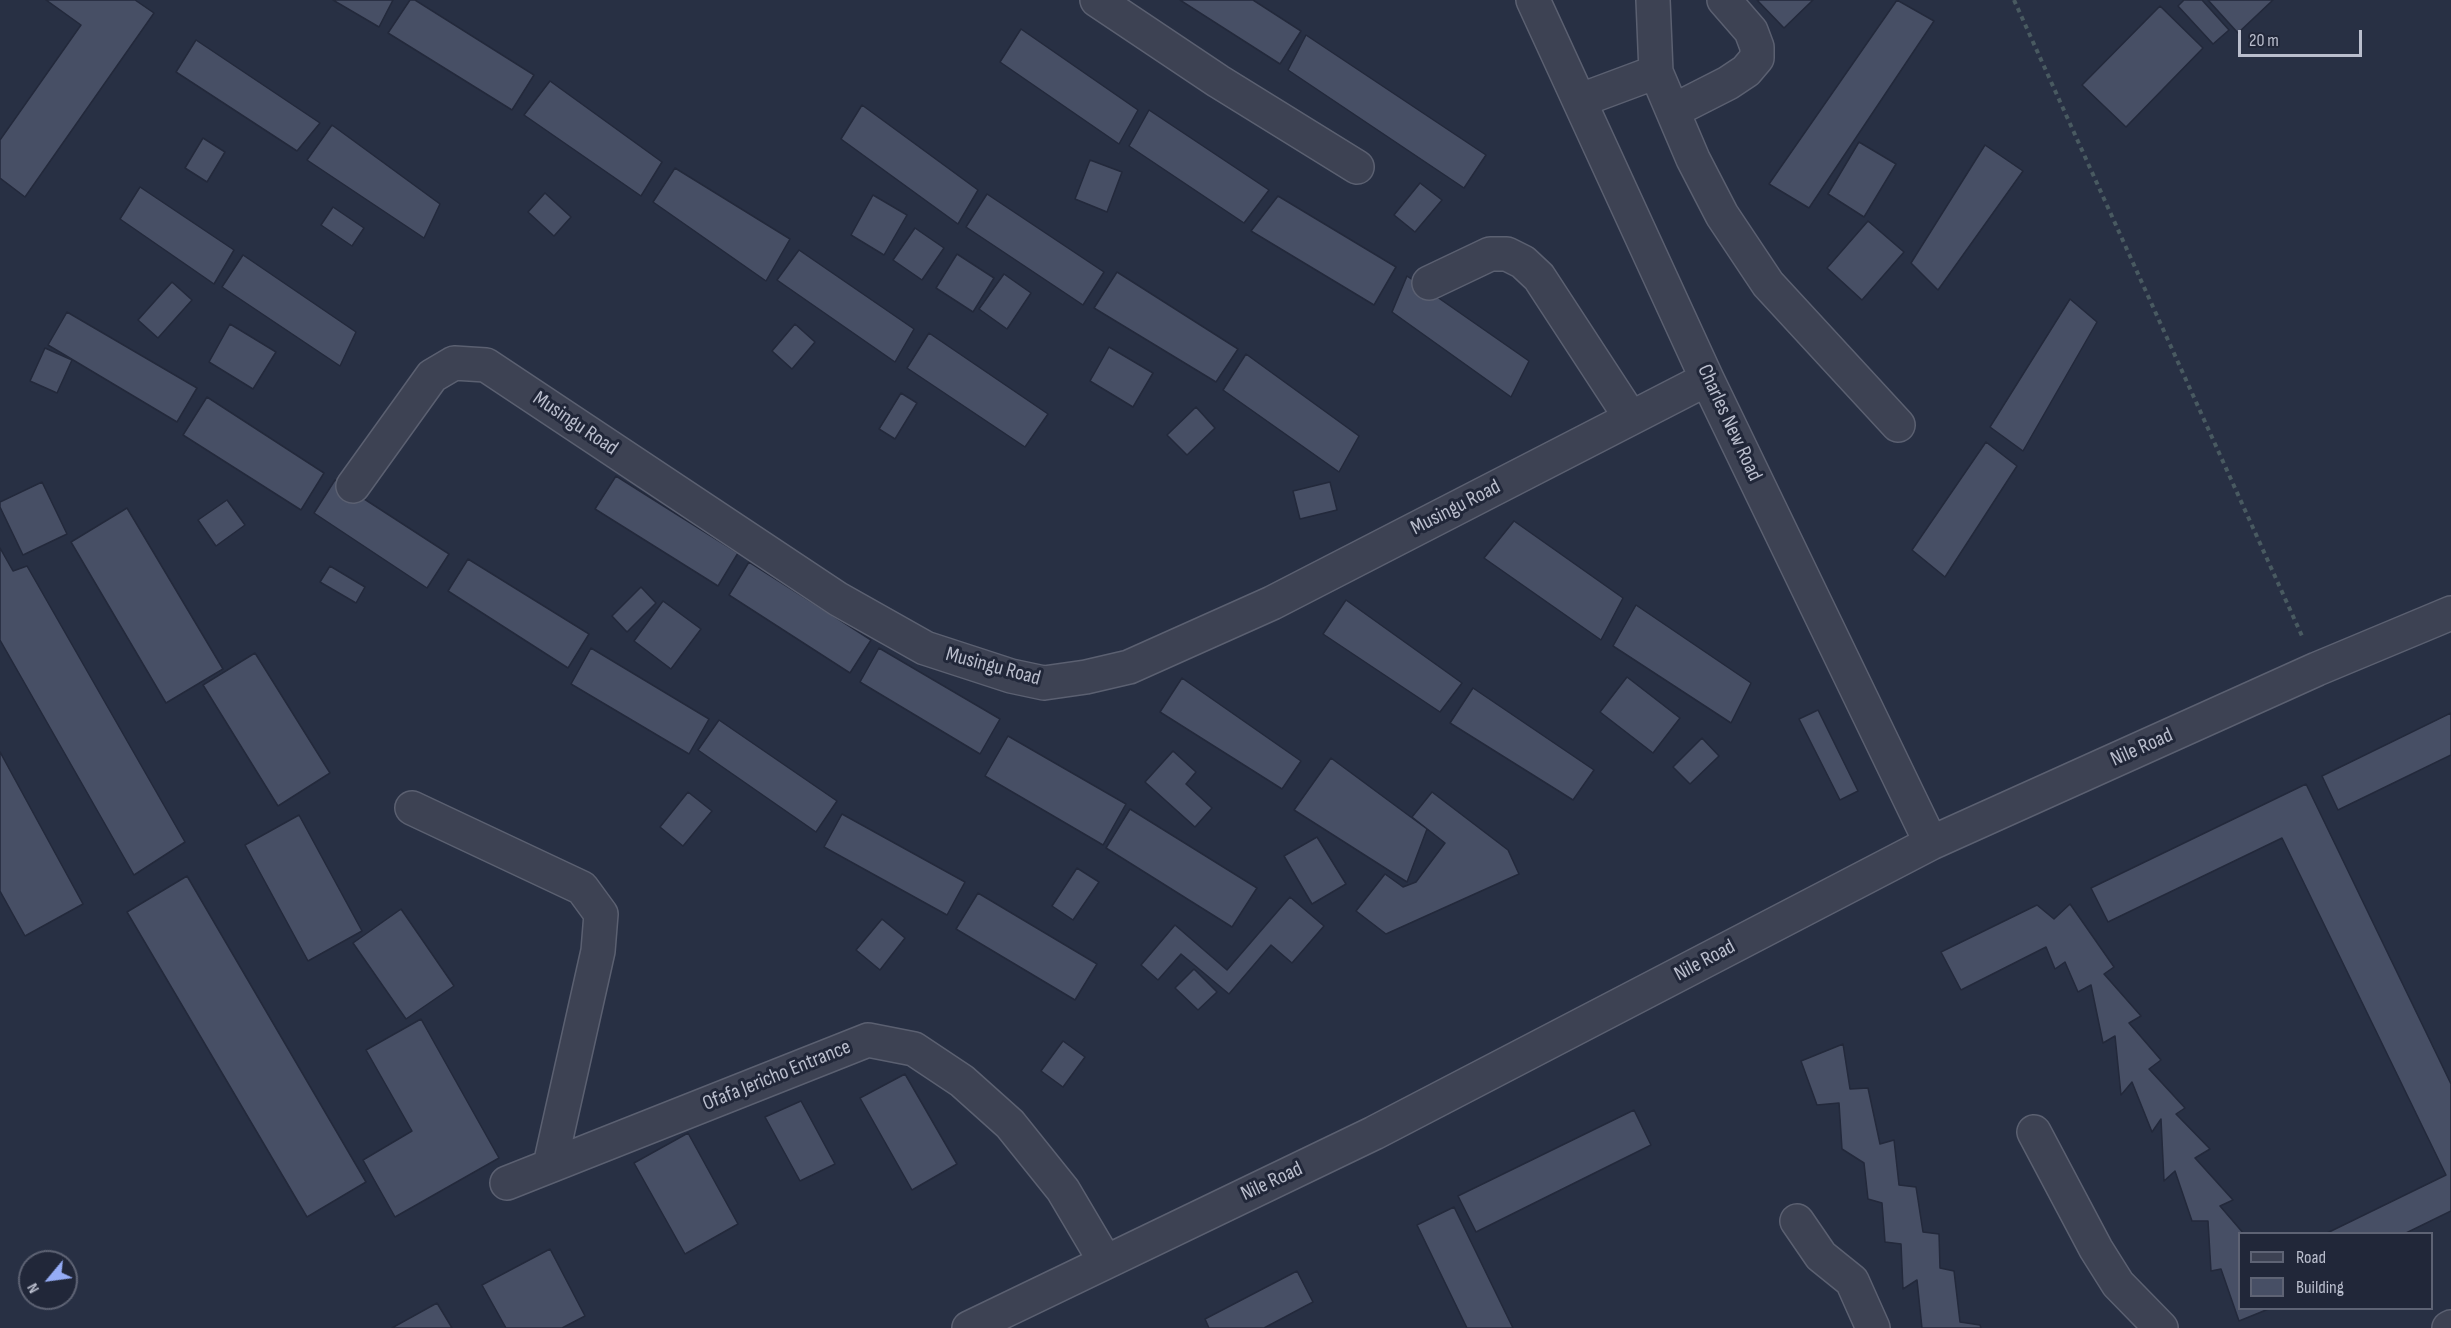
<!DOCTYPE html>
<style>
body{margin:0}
#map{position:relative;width:2451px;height:1328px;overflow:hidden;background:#283044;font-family:"Sofia Sans Condensed",sans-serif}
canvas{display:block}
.legend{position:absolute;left:2238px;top:1232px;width:195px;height:78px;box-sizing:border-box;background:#212739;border:2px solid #5e6374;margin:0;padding:8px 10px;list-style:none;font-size:18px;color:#babecd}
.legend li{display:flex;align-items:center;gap:12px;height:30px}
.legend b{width:30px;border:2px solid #5e6374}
.north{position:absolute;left:18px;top:1250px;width:60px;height:60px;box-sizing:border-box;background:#212739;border:2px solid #5e6374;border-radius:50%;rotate:241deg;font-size:16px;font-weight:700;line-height:24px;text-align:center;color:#babecd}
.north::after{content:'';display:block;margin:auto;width:21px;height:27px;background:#95acf6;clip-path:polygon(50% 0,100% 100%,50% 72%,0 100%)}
.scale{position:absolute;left:2238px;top:30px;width:124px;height:27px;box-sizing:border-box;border:3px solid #babecd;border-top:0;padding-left:8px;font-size:18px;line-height:21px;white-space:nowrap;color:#babecd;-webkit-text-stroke:4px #212739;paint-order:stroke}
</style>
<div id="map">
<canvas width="2451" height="1328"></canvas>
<ul class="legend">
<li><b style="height:8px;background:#3d4253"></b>Road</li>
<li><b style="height:16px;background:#474f65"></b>Building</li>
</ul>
<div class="north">N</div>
<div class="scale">20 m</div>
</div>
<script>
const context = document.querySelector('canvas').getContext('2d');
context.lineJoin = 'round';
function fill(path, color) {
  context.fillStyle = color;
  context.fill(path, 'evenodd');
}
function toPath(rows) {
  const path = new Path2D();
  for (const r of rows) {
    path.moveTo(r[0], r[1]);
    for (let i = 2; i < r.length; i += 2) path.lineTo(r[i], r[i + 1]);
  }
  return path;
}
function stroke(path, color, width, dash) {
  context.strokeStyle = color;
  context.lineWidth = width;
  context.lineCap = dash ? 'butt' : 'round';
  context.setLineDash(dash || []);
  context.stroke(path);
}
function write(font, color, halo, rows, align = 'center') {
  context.font = font + ' "Sofia Sans Condensed",sans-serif';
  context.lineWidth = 6;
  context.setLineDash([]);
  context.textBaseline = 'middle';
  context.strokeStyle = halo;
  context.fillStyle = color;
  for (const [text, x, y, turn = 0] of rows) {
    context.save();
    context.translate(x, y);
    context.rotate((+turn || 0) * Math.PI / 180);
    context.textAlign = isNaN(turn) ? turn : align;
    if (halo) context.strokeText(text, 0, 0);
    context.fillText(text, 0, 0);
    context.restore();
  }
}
const building = toPath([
 [46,0,135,0,154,13,25,197,0,178,0,140,81,25,46,0],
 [333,0,393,0,379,27,333,0],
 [410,0,415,0,534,75,512,110,388,33,410,0],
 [1180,0,1253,0,1301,31,1280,64,1180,0],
 [1757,0,1813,0,1784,28,1757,0],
 [1897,0,1934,21,1809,208,1769,184,1897,0],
 [2184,0,2202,0,2229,30,2213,44,2178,6,2184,0],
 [2208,0,2273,0,2238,33,2208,0],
 [2160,6,2203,48,2126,127,2082,85,2160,6],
 [1021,29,1138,110,1119,144,1000,62,1021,29],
 [1306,35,1486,155,1464,188,1288,70,1306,35],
 [196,40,320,123,297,151,176,72,196,40],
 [550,81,662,162,641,196,524,115,550,81],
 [862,105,978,190,958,224,841,139,862,105],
 [1149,110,1269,190,1244,223,1129,146,1149,110],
 [332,125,440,204,424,238,307,160,332,125],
 [203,138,225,152,207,182,185,168,203,138],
 [1859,142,1896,164,1864,217,1828,194,1859,142],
 [1985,145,2023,171,1938,290,1911,263,1985,145],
 [1090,160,1122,172,1107,212,1075,199,1090,160],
 [675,168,790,239,766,281,653,202,675,168],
 [1420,183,1442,200,1415,232,1394,215,1420,183],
 [140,187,234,250,214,284,120,219,140,187],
 [545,193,571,217,554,236,528,212,545,193],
 [987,194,1104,272,1083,305,966,227,987,194],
 [873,195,907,215,884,255,851,235,873,195],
 [1278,196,1396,267,1374,305,1251,231,1278,196],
 [333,207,364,228,352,246,321,225,333,207],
 [1868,221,1904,252,1862,300,1827,268,1868,221],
 [915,228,944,248,922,280,893,260,915,228],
 [799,250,914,329,895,362,777,280,799,250],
 [957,254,994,278,973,312,936,288,957,254],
 [243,255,356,332,340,366,222,287,243,255],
 [1117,272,1238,349,1216,382,1094,308,1117,272],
 [1004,274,1031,293,1007,329,979,309,1004,274],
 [1407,276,1529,361,1511,397,1392,312,1407,276],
 [172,282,192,300,158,338,138,320,172,282],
 [2070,299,2097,322,2023,451,1990,427,2070,299],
 [67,312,197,388,177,422,48,345,67,312],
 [230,324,276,352,253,389,209,362,230,324],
 [795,324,815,342,792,369,772,351,795,324],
 [929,333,1048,414,1025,447,907,368,929,333],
 [1109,347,1153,373,1133,407,1090,381,1109,347],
 [45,348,72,360,57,393,30,381,45,348],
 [1246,354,1359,436,1339,472,1223,390,1246,354],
 [901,393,917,403,895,439,879,429,901,393],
 [207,397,324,473,301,510,183,435,207,397],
 [1196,407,1215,428,1187,455,1167,435,1196,407],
 [1986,442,2017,466,1945,577,1912,550,1986,442],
 [616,476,738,553,718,586,595,509,616,476],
 [335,480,449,554,427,588,314,513,335,480],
 [42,482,67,534,23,555,0,507,0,502,42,482],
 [1330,482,1337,510,1300,519,1293,491,1330,482],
 [227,500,245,525,216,546,198,520,227,500],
 [127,508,223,669,166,703,71,542,127,508],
 [1514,521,1623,598,1601,640,1484,558,1514,521],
 [0,548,13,571,27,566,185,842,134,875,0,640,0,548],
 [468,559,589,634,568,668,448,591,468,559],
 [749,562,871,640,850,673,729,595,749,562],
 [330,566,365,587,356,603,320,582,330,566],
 [641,587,656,603,627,632,612,616,641,587],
 [1346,600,1462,683,1440,712,1323,634,1346,600],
 [663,601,701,629,671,669,634,641,663,601],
 [1636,605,1751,683,1731,723,1613,646,1636,605],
 [591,648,709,719,689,754,571,684,591,648],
 [879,648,1000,719,980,754,860,682,879,648],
 [255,653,330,773,278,806,203,685,255,653],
 [1627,677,1680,718,1653,753,1600,712,1627,677],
 [1182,678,1301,761,1282,789,1160,712,1182,678],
 [1473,688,1594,770,1573,800,1450,723,1473,688],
 [1818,710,1858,791,1840,800,1799,719,1818,710],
 [2451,713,2451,755,2338,810,2322,776,2451,713],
 [719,720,837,801,816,832,698,750,719,720],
 [1008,736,1126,804,1103,845,985,776,1008,736],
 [1702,738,1719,756,1690,784,1673,767,1702,738],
 [1173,751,1196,772,1186,784,1212,808,1195,827,1145,782,1173,751],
 [0,752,83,904,25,936,0,891,0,752],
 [1331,758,1427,829,1407,882,1294,810,1331,758],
 [2306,784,2451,1084,2451,1211,2404,1234,2325,1234,2446,1175,2282,838,2108,922,2091,888,2306,784],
 [688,792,712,811,683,846,660,827,688,792],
 [1432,792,1508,850,1519,874,1386,934,1356,911,1385,874,1403,887,1416,882,1445,843,1412,817,1432,792],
 [1130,809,1257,888,1232,927,1106,848,1130,809],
 [842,814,965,882,947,915,824,847,842,814],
 [299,815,362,931,308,961,245,845,299,815],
 [1317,837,1346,884,1312,904,1284,856,1317,837],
 [1077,868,1099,882,1073,920,1052,906,1077,868],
 [187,876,366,1182,307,1217,127,912,187,876],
 [978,893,1097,964,1075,1000,956,929,978,893],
 [1290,897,1324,926,1292,963,1271,945,1229,994,1181,954,1158,980,1141,965,1175,925,1227,970,1290,897],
 [2070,904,2114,967,2104,974,2141,1016,2129,1023,2161,1060,2149,1069,2185,1108,2176,1114,2210,1149,2195,1158,2233,1200,2220,1206,2244,1234,2240,1234,2240,1308,2271,1308,2239,1321,2221,1269,2211,1271,2208,1221,2192,1221,2175,1171,2164,1181,2161,1119,2152,1132,2132,1082,2121,1095,2115,1036,2103,1043,2091,985,2078,992,2065,962,2055,969,2046,947,1961,990,1941,952,2037,905,2054,919,2070,904],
 [401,909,454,986,406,1019,353,943,401,909],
 [882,919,905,938,880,970,856,950,882,919],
 [1194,969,1217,992,1198,1010,1175,988,1194,969],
 [421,1019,499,1158,395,1217,363,1160,412,1131,366,1050,421,1019],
 [1063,1041,1085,1057,1063,1087,1041,1071,1063,1041],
 [1843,1044,1850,1089,1868,1088,1880,1144,1894,1140,1899,1185,1916,1187,1923,1232,1939,1234,1940,1268,1954,1271,1960,1322,1980,1325,1981,1328,1922,1328,1917,1280,1903,1289,1901,1244,1885,1242,1882,1203,1868,1199,1864,1163,1842,1149,1839,1103,1817,1105,1801,1061,1843,1044],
 [905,1074,957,1164,912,1190,860,1098,905,1074],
 [801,1101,835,1164,800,1181,765,1117,801,1101],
 [1634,1110,1651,1145,1476,1232,1458,1196,1634,1110],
 [688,1133,738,1224,685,1254,634,1163,688,1133],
 [1454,1207,1513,1328,1467,1328,1417,1225,1454,1207],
 [550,1249,585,1316,562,1328,506,1328,482,1285,550,1249],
 [1297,1271,1313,1302,1264,1328,1209,1328,1205,1319,1297,1271],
 [437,1303,452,1328,392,1328,437,1303]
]);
const path = toPath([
 [2014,0,2302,636]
]);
const minor = toPath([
 [1097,0,1218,81,1357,167],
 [1533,0,1707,379,1931,843],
 [1656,72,1693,159,1722,215,1768,284,1898,425],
 [1581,100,1656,72,1653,0],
 [1673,111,1728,83,1746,71,1757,58,1757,47,1751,31,1724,0],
 [1429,283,1490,254,1507,254,1523,262,1539,277,1631,418],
 [353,486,432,376,454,363,486,365,838,599,925,648,1011,676,1044,683,1086,677,1129,667,1272,603,1707,379],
 [412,808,582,888,601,914,598,951,550,1165],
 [2034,1132,2096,1249,2118,1284,2161,1328],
 [507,1183,868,1040,914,1049,962,1081,1010,1124,1063,1190,1105,1261],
 [1797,1221,1821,1256,1852,1281,1873,1328],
 [969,1328,1374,1133,1931,843,2317,669,2451,613],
 [2449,1328,2451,1327]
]);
const streetNames = [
 ["Charles New Road",1729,423,65],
 ["Musingu Road",575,424,34],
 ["Musingu Road",1456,508,-27],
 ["Musingu Road",993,667,15],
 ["Nile Road",2142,748,-24],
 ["Nile Road",1705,961,-28],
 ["Ofafa Jericho Entrance",777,1076,-22],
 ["Nile Road",1272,1182,-25]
];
fill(building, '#474f65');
stroke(building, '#23293b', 1.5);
stroke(minor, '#5b6071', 36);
stroke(path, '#495a61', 4, [4.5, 4.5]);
stroke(minor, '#3d4253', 33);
write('21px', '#babecd', '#212739', streetNames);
</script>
